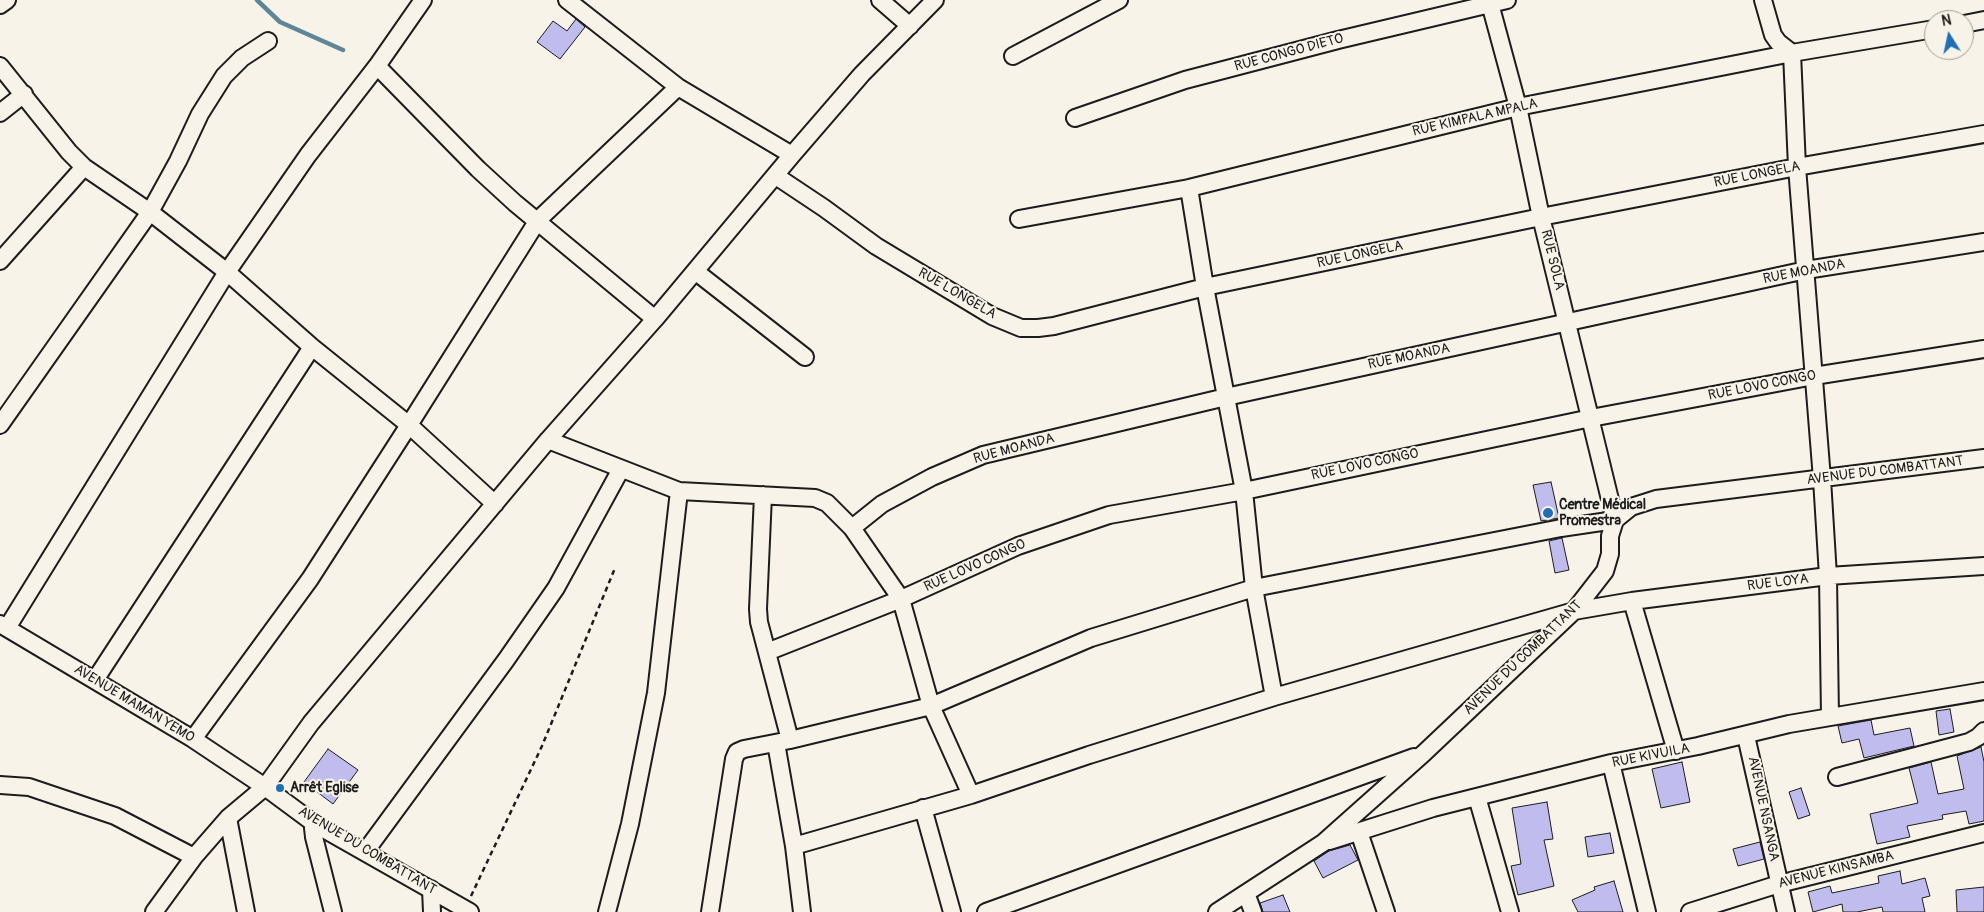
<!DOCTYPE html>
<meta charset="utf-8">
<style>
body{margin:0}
#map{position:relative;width:1984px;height:912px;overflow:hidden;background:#f7f3e8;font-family:Pangolin,sans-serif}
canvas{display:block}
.north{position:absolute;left:1924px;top:10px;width:50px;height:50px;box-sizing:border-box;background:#f7f3e8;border:1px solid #9f9d96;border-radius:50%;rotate:350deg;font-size:14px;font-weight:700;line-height:20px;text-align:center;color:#1c1c1c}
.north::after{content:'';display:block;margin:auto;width:18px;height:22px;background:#1f6fb2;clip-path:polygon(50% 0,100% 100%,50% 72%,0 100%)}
</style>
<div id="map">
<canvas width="1984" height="912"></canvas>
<div class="north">N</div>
</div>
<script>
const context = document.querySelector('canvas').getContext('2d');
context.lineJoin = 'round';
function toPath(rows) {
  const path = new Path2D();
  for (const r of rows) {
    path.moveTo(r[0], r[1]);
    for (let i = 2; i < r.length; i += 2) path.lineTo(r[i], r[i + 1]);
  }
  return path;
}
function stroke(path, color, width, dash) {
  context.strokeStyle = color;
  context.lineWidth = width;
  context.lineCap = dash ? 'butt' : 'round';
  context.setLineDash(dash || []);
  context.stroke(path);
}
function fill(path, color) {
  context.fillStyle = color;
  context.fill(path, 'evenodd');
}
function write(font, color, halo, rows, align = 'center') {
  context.font = font + ' Pangolin,sans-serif';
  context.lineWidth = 4;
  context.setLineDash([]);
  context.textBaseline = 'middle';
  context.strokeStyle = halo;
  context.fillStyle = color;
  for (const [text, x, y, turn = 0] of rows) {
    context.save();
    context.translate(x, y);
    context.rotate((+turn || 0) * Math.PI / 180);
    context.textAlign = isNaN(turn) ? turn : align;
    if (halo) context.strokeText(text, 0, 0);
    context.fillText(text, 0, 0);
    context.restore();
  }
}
const stream = toPath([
 [257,0,280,22,343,50]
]);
const building = toPath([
 [576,19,585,27,560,59,537,42,553,21,567,31,576,19],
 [1551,482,1559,518,1541,521,1533,485,1551,482],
 [1562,538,1569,570,1555,573,1549,541,1562,538],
 [1950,709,1954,732,1939,735,1936,711,1950,709],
 [1871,720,1874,735,1910,728,1914,746,1864,758,1859,739,1842,743,1838,726,1871,720],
 [1981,747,1984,762,1984,821,1969,824,1966,811,1942,815,1943,819,1907,826,1910,837,1877,844,1870,814,1918,803,1909,768,1931,762,1938,794,1964,789,1957,756,1981,747],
 [328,749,358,770,333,804,304,782,328,749],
 [1682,762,1690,802,1661,808,1652,769,1682,762],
 [1801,788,1810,815,1798,819,1789,792,1801,788],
 [1547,802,1553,839,1544,840,1554,886,1518,895,1511,866,1521,864,1512,808,1547,802],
 [1610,833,1614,853,1588,857,1585,837,1610,833],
 [1760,842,1764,859,1738,866,1733,849,1760,842],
 [1350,845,1358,860,1323,878,1314,861,1329,851,1350,845],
 [1900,871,1902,884,1925,878,1930,896,1922,898,1925,912,1883,912,1882,907,1857,912,1843,912,1842,904,1813,912,1808,892,1830,886,1832,893,1879,883,1878,876,1900,871],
 [1614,881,1623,912,1578,912,1572,900,1595,890,1594,887,1614,881],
 [1984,887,1984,912,1957,912,1956,890,1984,887],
 [1283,895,1290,912,1263,912,1260,903,1283,895]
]);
const path = toPath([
 [471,896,542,746,615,568]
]);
const minor = toPath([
 [567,0,678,87,792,155],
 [880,0,910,26],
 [1763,0,1773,35,1778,42,1792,53,1797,167,1822,479,1828,576,1830,717],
 [0,5,7,0],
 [1964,24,1984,20],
 [1013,56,1119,0],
 [0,66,69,152,84,167,150,212,227,272,312,347,409,425,495,504],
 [377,66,478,169,515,203,655,319],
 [0,113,24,94],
 [1075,118,1185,80,1338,40,1507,0],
 [776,176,824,208,876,246,992,316,1021,328,1038,328,1054,326,1205,287,1541,217,1797,167,1984,134],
 [1189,188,1205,287,1244,491,1254,588,1274,697],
 [1019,219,1189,188,1518,107,1792,53,1934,29],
 [0,261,84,167],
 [695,271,805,357],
 [0,425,150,212,178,161,200,114,224,76,242,58,268,41],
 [548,440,679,491,815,498,827,503,852,528,901,599,931,706,971,795],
 [763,495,758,609,759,622,790,740],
 [852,528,882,504,932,477,983,455,1226,397,1806,270,1984,242],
 [1632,601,1676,751],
 [0,624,193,739,265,787,315,824,470,912],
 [7,628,227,272,308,155,377,66,423,0],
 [767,652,901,599,1018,546,1109,515,1244,491,1591,418,1814,376,1984,349],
 [95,680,312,347],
 [1746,736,1786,912],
 [193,739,310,579,409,425,538,220,678,87],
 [776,743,794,846,802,912],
 [1611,763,1647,912],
 [1837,777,1969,742,1978,737,1984,731],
 [0,785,29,787,115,816,194,857],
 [1477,797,1510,912],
 [923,808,952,912],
 [228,818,246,912],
 [315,824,313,828,314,837,333,912],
 [1359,832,1386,912],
 [1329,841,1433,808,1611,763,1698,746,1789,724,1984,691],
 [794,846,971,795,1089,755,1274,697,1574,611,1632,601,1828,576,1984,566],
 [365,852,506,660,556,588,621,469],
 [431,889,432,912],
 [1246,893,1253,912],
 [154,912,194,857,228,818,265,787,311,723,548,440,655,319,792,155,862,74,935,0],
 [607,912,630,824,656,693,679,491],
 [710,912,734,759,737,752,744,749,790,740,931,706,1091,638,1254,588,1561,528,1615,520,1541,217,1518,107,1489,0],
 [986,912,1414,757],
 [1217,912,1323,843,1424,753,1574,611,1605,571,1610,554,1610,536,1615,520,1631,507,1656,499,1984,458],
 [1690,912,1779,884,1984,833]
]);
const markers = [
 [1548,513,6,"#1f6fb2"],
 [280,788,5,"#1f6fb2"]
];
const streetNames = [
 ["RUE CONGO DIETO",1289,53,-15],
 ["RUE KIMPALA MPALA",1475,118,-13],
 ["RUE LONGELA",1757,175,-11],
 ["RUE LONGELA",1360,255,-12],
 ["RUE SOLA",1552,260,76],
 ["RUE MOANDA",1804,272,-11],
 ["RUE LONGELA",957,294,30],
 ["RUE MOANDA",1409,357,-12],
 ["RUE LOVO CONGO",1762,386,-11],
 ["RUE MOANDA",1014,449,-15],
 ["RUE LOVO CONGO",1365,465,-12],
 ["AVENUE DU COMBATTANT",1885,471,-7],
 ["RUE LOVO CONGO",975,566,-24],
 ["RUE LOYA",1778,583,-7],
 ["AVENUE DU COMBATTANT",1523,658,-44],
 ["AVENUE MAMAN YEMO",134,704,31],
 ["RUE KIVUILA",1651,756,-11],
 ["AVENUE NSANGA",1763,809,78],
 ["AVENUE DU COMBATTANT",367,851,31],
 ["AVENUE KINSAMBA",1836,870,-14]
];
const poiNames = [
 ["Centre Médical",1559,505],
 ["Promestra",1559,521],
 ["Arrêt Eglise",290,788]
];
stroke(stream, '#5e8698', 4.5);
fill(building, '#c0bcee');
stroke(building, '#1c1c1c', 1);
stroke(minor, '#1c1c1c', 20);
stroke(path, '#1c1c1c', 2.5, [5, 4]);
stroke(minor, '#f7f3e8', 16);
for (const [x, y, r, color] of markers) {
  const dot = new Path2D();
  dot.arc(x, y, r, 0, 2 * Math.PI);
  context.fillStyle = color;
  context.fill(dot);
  stroke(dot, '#f7f3e8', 2);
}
write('14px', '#1c1c1c', '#f7f3e8', streetNames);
write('bold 14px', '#1c1c1c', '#f7f3e8', poiNames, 'left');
</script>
